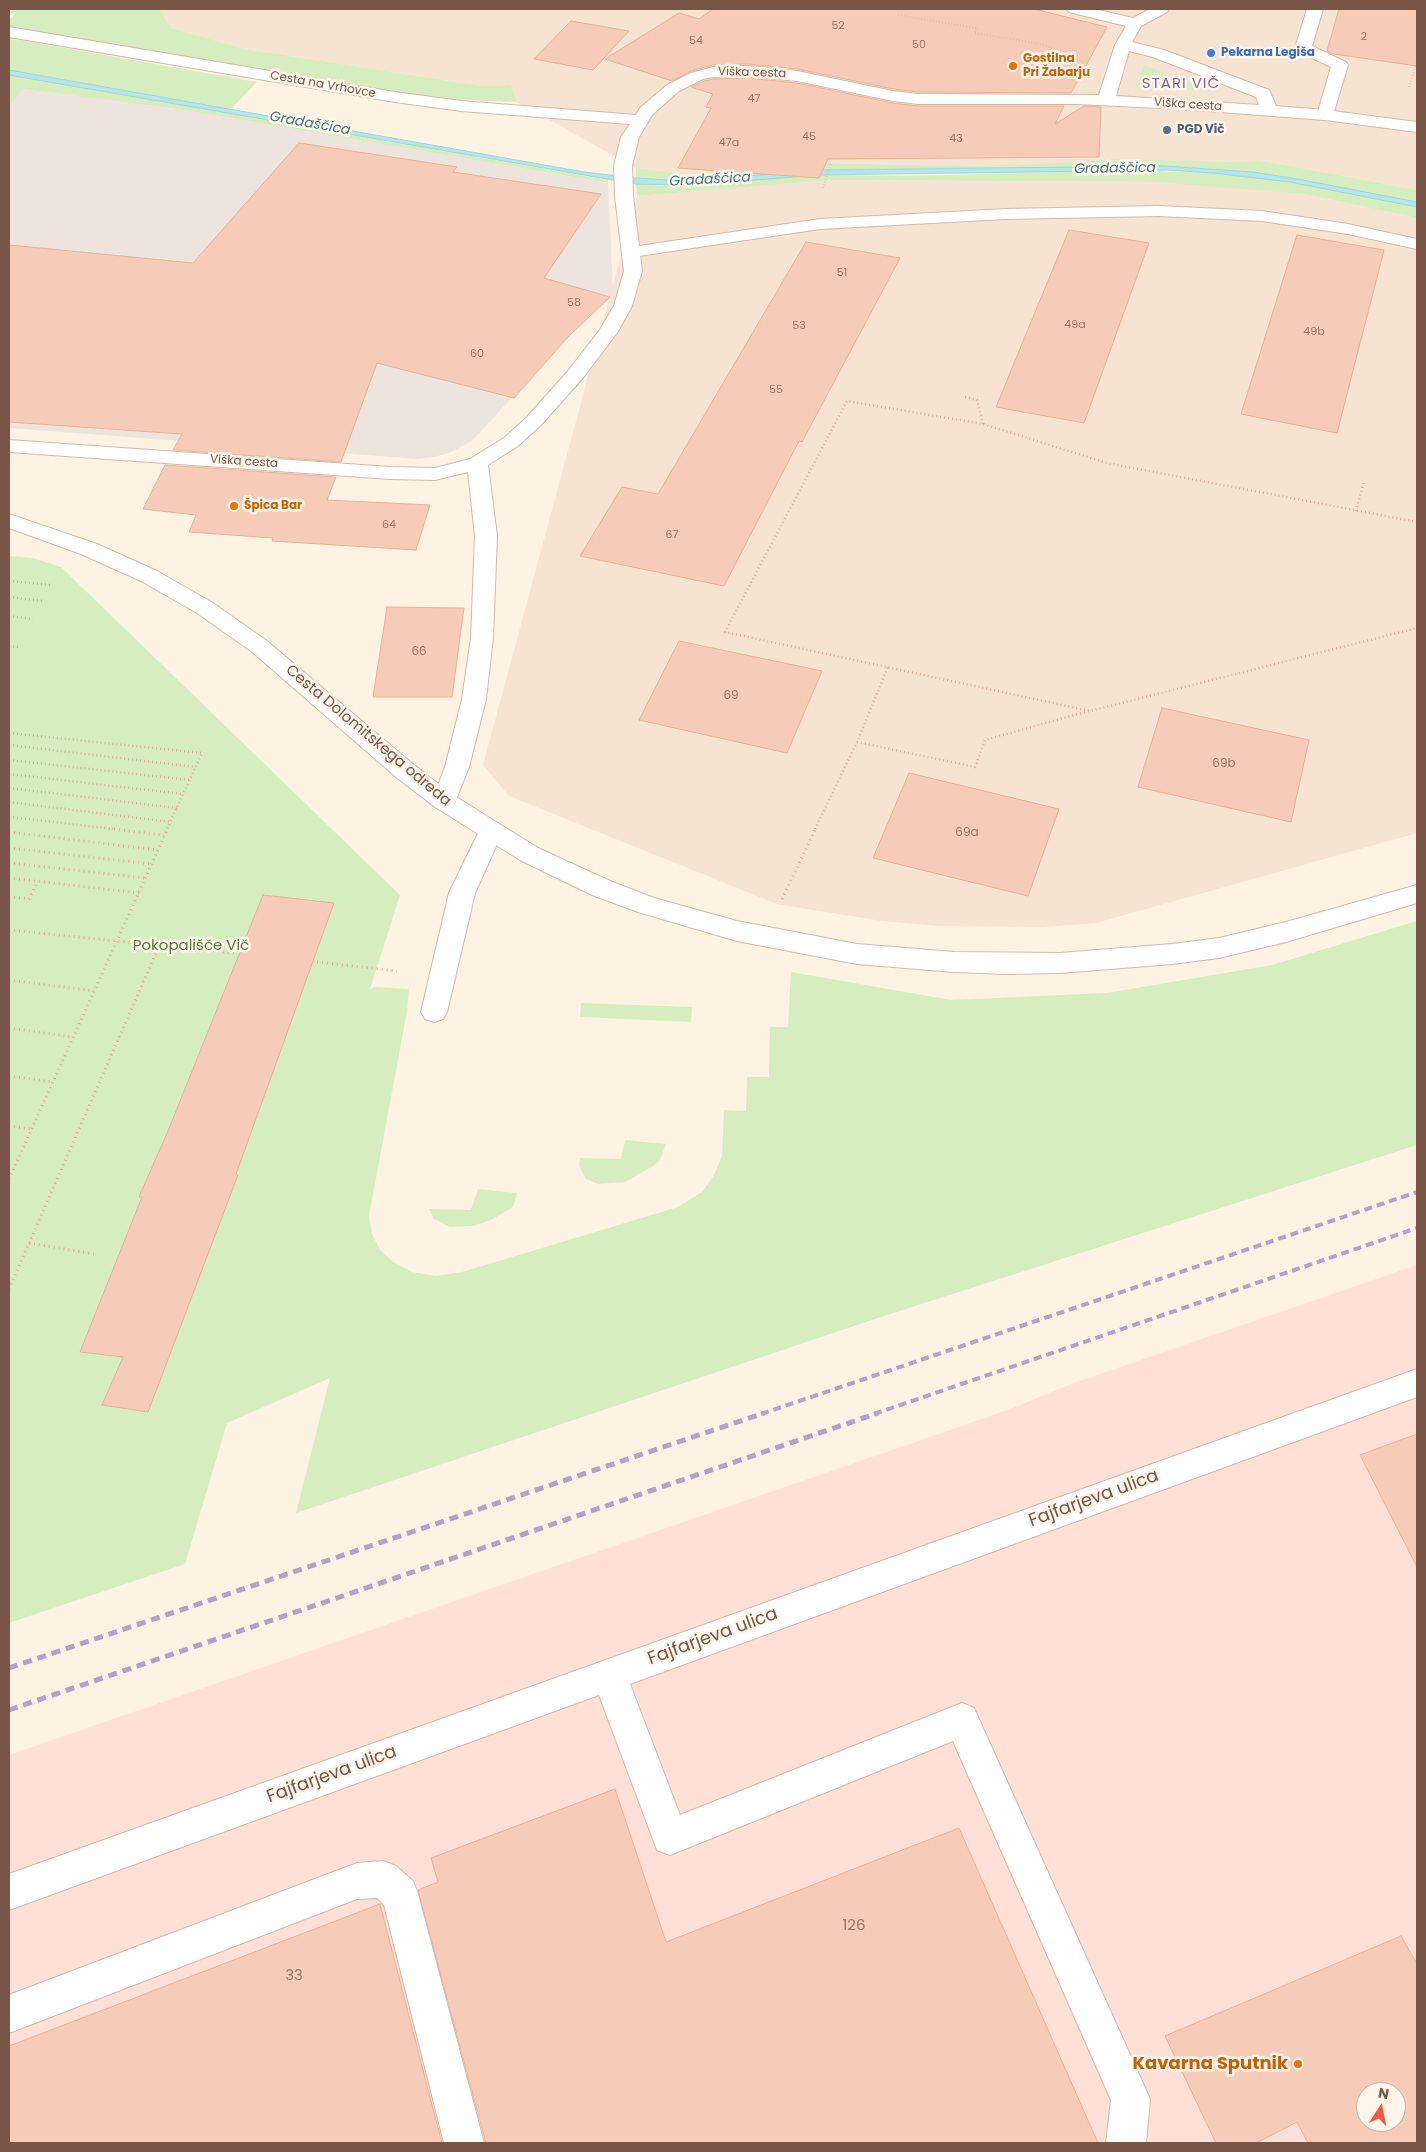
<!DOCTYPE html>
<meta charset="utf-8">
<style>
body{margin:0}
#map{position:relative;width:1426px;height:2152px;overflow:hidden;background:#fef2e3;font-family:Poppins,sans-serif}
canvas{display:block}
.frame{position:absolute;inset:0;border:10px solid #785547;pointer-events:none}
.north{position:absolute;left:1356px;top:2082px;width:50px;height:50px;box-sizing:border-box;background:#fff6eb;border:1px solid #c9b6a9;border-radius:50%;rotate:11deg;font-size:14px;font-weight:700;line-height:20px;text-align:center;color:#785547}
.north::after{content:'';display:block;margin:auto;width:18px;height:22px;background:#f2593e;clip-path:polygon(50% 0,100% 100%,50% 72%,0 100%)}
</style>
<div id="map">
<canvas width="1426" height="2152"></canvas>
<div class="frame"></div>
<div class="north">N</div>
</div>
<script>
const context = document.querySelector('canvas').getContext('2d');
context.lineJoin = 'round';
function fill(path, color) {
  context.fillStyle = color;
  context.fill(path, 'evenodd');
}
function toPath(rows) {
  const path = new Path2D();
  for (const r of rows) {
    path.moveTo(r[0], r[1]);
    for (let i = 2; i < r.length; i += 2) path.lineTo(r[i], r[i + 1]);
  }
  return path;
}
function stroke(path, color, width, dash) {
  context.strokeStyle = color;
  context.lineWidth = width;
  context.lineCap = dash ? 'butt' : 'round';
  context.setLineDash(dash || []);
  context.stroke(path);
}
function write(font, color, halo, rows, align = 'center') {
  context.font = font + ' Poppins,sans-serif';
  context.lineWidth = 5;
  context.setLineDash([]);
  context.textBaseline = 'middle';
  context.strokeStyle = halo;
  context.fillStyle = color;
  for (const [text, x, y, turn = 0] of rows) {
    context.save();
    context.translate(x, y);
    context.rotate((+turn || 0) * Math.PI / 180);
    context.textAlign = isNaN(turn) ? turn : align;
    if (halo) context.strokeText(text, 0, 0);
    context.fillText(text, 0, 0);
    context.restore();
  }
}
const residential = toPath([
 [160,9,1417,9,1417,190,1258,160,1245,162,1114,159,1043,164,953,166,827,163,766,171,749,175,731,174,691,175,636,168,517,102,511,85,481,86,245,49,171,28],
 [832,180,1157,182,1232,187,1304,194,1417,218,1417,833,1096,923,1041,927,941,926,882,921,777,904,509,796,483,765,637,196]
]);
const commercial = toPath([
 [1417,1265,1417,2143,9,2143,9,1755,1008,1410,1071,1384],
 [1366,2092,1396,2092,1396,2122,1366,2122]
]);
const industrial = toPath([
 [23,89,184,110,608,183,613,288,610,297,565,340,472,441,449,453,434,457,418,459,9,428,9,107]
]);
const green = toPath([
 [9,9,160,9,171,28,245,49,481,86,511,85,517,102,451,99,390,91,271,72,9,26,9,20,15,14,9,13],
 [9,38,257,82,231,109,9,70],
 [1144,65,1211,91,1167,89,1171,78,1159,76,1154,88,1136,87],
 [9,75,608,180,608,183,184,110,23,89,9,107],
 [1114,159,1245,162,1258,160,1417,190,1417,202,1292,178,1253,172,1164,166,766,174,724,179,685,181,636,178,636,168,691,175,731,174,749,175,766,171,827,163,953,166,1043,164],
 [1126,170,1213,173,1290,182,1417,207,1417,218,1304,194,1157,182,832,180,637,196,636,184,688,185,821,175,906,176],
 [9,556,33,558,61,567,400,895,370,989,376,987,409,989,407,1011,369,1216,372,1234,380,1250,393,1262,412,1272,436,1276,462,1272,678,1207,702,1192,714,1175,722,1156,724,1110,746,1111,747,1077,769,1077,770,1027,788,1027,791,972,951,1000,1107,993,1272,965,1417,921,1417,1145,881,1317,296,1513,330,1378,227,1423,185,1564,9,1623],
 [581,1003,692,1007,691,1022,580,1017],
 [625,1140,666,1144,660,1160,653,1166,625,1182,598,1184,586,1179,579,1166,580,1158,621,1159],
 [478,1189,517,1193,513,1207,491,1220,473,1226,450,1227,434,1219,429,1209,471,1210]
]);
const water = toPath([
 [9,70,584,172,636,178,685,181,820,170,1164,166,1253,172,1292,178,1417,202,1417,207,1290,182,1213,173,1167,170,821,175,688,185,636,184,9,75,9,70]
]);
const building = toPath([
 [713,9,1034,9,1107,27,1071,93,918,92,893,89,797,69,748,64,713,65,691,71,672,81,605,59,679,13,699,19,713,9],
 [1339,9,1417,9,1417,66,1334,54,1327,51,1339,9],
 [571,21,629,31,593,70,534,59,571,21],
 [748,78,797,83,893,103,918,106,1064,106,1055,124,1084,106,1101,107,1099,157,828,159,819,178,678,168,711,108,706,107,713,94,691,87,704,81,713,79,748,78],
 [299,143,457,167,453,172,601,194,544,278,610,297,568,337,514,398,377,363,341,462,173,450,182,434,9,422,9,245,193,263,299,143],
 [1069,230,1149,243,1084,423,996,407,1069,230],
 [1297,235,1384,250,1337,433,1241,414,1297,235],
 [806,242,900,258,802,442,799,441,724,586,580,556,622,487,658,494,806,242],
 [165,465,336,477,327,500,430,505,416,550,272,541,273,538,189,532,196,515,143,509,165,465],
 [387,607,464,608,452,697,373,697,387,607],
 [679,641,822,671,787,753,639,720,679,641],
 [1162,708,1309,740,1291,822,1138,787,1162,708],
 [909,773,1059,809,1028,896,873,858,909,773],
 [263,895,334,903,236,1174,238,1175,148,1412,102,1405,123,1357,80,1352,142,1197,139,1197,168,1131,263,895],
 [1417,1434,1417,1567,1360,1455,1417,1434],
 [615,1789,666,1942,959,1828,1098,2143,486,2143,418,1890,438,1882,431,1858,615,1789],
 [380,1904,442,2143,9,2143,9,2046,380,1904],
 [1401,1936,1417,1964,1417,2143,1308,2143,1297,2122,1256,2143,1216,2143,1165,2036,1401,1936],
 [1366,2092,1396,2092,1396,2122,1366,2122,1366,2092]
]);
const pathFar2 = toPath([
 [898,15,977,28,974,33,1035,43,1080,56],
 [1409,87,1417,61],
 [823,188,831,163]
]);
const pathFar1 = toPath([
 [965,397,977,400,983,424],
 [1356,511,1364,481],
 [1417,522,1107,463,983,424,847,401,725,632,1090,711,1417,628],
 [9,581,51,585],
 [9,597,43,601],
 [9,616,33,619],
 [9,646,18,647],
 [9,733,202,753,167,829],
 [857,742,975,767,985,740,1089,711],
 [9,745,196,767],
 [9,760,190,780],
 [9,774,183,794],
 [9,788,177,808],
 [9,802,171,822],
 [9,817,115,829],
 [815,829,857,742,888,667]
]);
const path = toPath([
 [104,828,164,835],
 [9,832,158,850],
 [9,848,152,864],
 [9,863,145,878],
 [9,878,139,893],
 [9,897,29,899,38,881],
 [782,899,816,828],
 [9,930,235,953],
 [317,962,397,971],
 [9,980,94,991],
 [9,1028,73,1037],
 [9,1076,53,1082],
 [9,1126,31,1129],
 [9,1179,168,828],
 [29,1243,94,1254],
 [9,1289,159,946]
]);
const lane = toPath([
 [1307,9,1323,9,1312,46,1346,62,1348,65,1333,115,1331,119,1325,120,1319,119,1317,115,1331,67,1297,51,1295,48,1307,9],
 [1159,206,1262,211,1348,224,1417,239,1417,249,1348,234,1262,221,1159,216,1006,219,820,229,632,257,626,256,623,252,626,248,632,247,820,219,1006,209,1159,206],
 [491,822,500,825,503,831,475,893,447,1012,443,1019,434,1022,425,1019,421,1012,449,893,482,825,491,822],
 [1417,1369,1417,1397,630,1684,680,1815,962,1703,974,1708,1150,2099,1146,2143,1106,2143,1111,2100,953,1741,670,1855,657,1850,599,1695,9,1910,9,1874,1417,1369],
 [383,1861,396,1866,413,1881,418,1894,484,2143,444,2143,384,1905,377,1898,357,1899,9,2033,9,1995,357,1863,383,1861]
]);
const street = toPath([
 [1067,9,1094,9,1133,18,1150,9,1169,9,1167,12,1141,26,1132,42,1164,50,1269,90,1276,106,1325,110,1417,122,1417,132,1325,120,1181,109,1077,104,918,104,893,101,797,81,748,76,713,77,703,79,679,91,652,115,639,137,632,166,633,196,642,271,632,306,617,333,582,379,541,425,518,446,488,465,497,536,493,638,486,699,469,767,453,807,444,810,435,807,432,801,445,767,462,699,471,638,475,536,468,472,435,480,390,479,9,452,9,440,390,467,435,468,470,459,504,438,527,417,568,371,599,331,614,306,624,271,615,196,614,166,621,137,630,124,461,111,395,102,9,37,9,27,395,92,461,101,636,115,640,108,667,85,691,73,713,67,748,66,797,71,893,91,918,94,1099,95,1115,45,1126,26,1069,12,1067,9],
 [1129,51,1153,57,1256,97,1259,105,1116,96,1129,51]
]);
const secondary = toPath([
 [9,514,97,544,157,571,213,603,267,641,414,765,453,795,538,848,610,881,654,898,737,921,857,944,954,952,1060,953,1172,944,1219,938,1286,922,1417,885,1417,903,1286,942,1219,958,1172,964,1060,973,1006,974,954,972,857,964,737,941,638,912,592,895,520,860,435,807,396,777,251,651,197,613,141,581,81,554,9,528,9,514]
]);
const railFar1 = toPath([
 [761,1414,1417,1192],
 [874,1414,1417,1228]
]);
const rail = toPath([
 [9,1668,764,1413],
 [9,1710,878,1413]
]);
const markers = [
 [1211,53,5,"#3f7fe0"],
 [1013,66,5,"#e8710a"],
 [1167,130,5,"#5c6f8a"],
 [234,506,5,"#e8710a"],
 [1298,2064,5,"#e8710a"]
];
const farNumbernames = [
 ["52",838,26],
 ["2",1364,37],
 ["54",696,41],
 ["50",919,45],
 ["47",754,99],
 ["45",809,137],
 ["43",956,139],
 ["47a",729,143],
 ["51",842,273],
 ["58",574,303],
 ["49a",1075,325],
 ["53",799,326],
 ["49b",1314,332],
 ["60",477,354],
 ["55",776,390],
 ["64",389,525],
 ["67",672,535]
];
const farShopnames = [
 ["Pekarna Legiša",1221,53]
];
const farFoodnames = [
 ["Gostilna",1023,59],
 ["Pri Žabarju",1023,73],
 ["Špica Bar",244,506]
];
const farStreetnames = [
 ["Viška cesta",752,73,2],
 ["Cesta na Vrhovce",323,85,10],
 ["Viška cesta",1188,105,4],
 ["Viška cesta",244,462,4]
];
const farServicenames = [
 ["PGD Vič",1177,130]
];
const numberNames = [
 ["66",419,652],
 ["69",731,696],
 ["69b",1224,764],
 ["69a",967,833]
];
const farWaternames = [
 ["Gradaščica",310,124,10],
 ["Gradaščica",1115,169,-1],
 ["Gradaščica",710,180,-3]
];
const farQuarternames = [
 ["STARI VIČ",1181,84]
];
const streetNames = [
 ["Cesta Dolomitskega odreda",368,736,40]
];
const parkNames = [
 ["Pokopališče Vič",191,946]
];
const nearNumbernames = [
 ["126",854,1926],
 ["33",294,1976]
];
const nearStreetnames = [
 ["Fajfarjeva ulica",1094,1499,-20],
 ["Fajfarjeva ulica",713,1637,-20],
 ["Fajfarjeva ulica",332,1775,-20]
];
const nearFoodnames = [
 ["Kavarna Sputnik",1288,2064]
];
fill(residential, '#f6e3d1');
fill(commercial, '#ffdfd6');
fill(industrial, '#ede4de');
fill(green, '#d6edc0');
fill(water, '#b6e6e9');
stroke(water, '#9bd7dc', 1);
fill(building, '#f6ccb8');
stroke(building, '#eab197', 1);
stroke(lane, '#d2baab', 2);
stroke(street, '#d2baab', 2);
stroke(secondary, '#d6b9a8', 2);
stroke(pathFar2, '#dbaf9b', 2, [0.5, 2.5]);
stroke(pathFar1, '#dbaf9b', 2.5, [1, 3]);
stroke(path, '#dbaf9b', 3, [1, 4]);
fill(lane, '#fff');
fill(street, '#fff');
fill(secondary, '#fff');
stroke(railFar1, '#b3a1c9', 4, [8, 5]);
stroke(rail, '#b3a1c9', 5, [9, 6]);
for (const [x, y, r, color] of markers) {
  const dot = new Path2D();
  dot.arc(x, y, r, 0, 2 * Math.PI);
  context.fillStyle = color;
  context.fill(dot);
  stroke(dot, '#fff6eb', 2);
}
write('11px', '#987363', null, farNumbernames);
write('bold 12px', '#366cbe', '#fff6eb', farShopnames, 'left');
write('bold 12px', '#c56008', '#fff6eb', farFoodnames, 'left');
write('12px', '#785547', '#fff6eb', farStreetnames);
write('bold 12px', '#4e5e75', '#fff6eb', farServicenames, 'left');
write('12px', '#987363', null, numberNames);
write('italic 14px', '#39787f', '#fff6eb', farWaternames);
context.letterSpacing = '1px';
write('15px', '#84629d', '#fff6eb', farQuarternames);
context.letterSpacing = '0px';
write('15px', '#785547', '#fff6eb', streetNames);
write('15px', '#527a3b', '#fff6eb', parkNames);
write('15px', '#987363', null, nearNumbernames);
write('18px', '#785547', '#fff6eb', nearStreetnames);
write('bold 18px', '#c56008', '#fff6eb', nearFoodnames, 'right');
</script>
